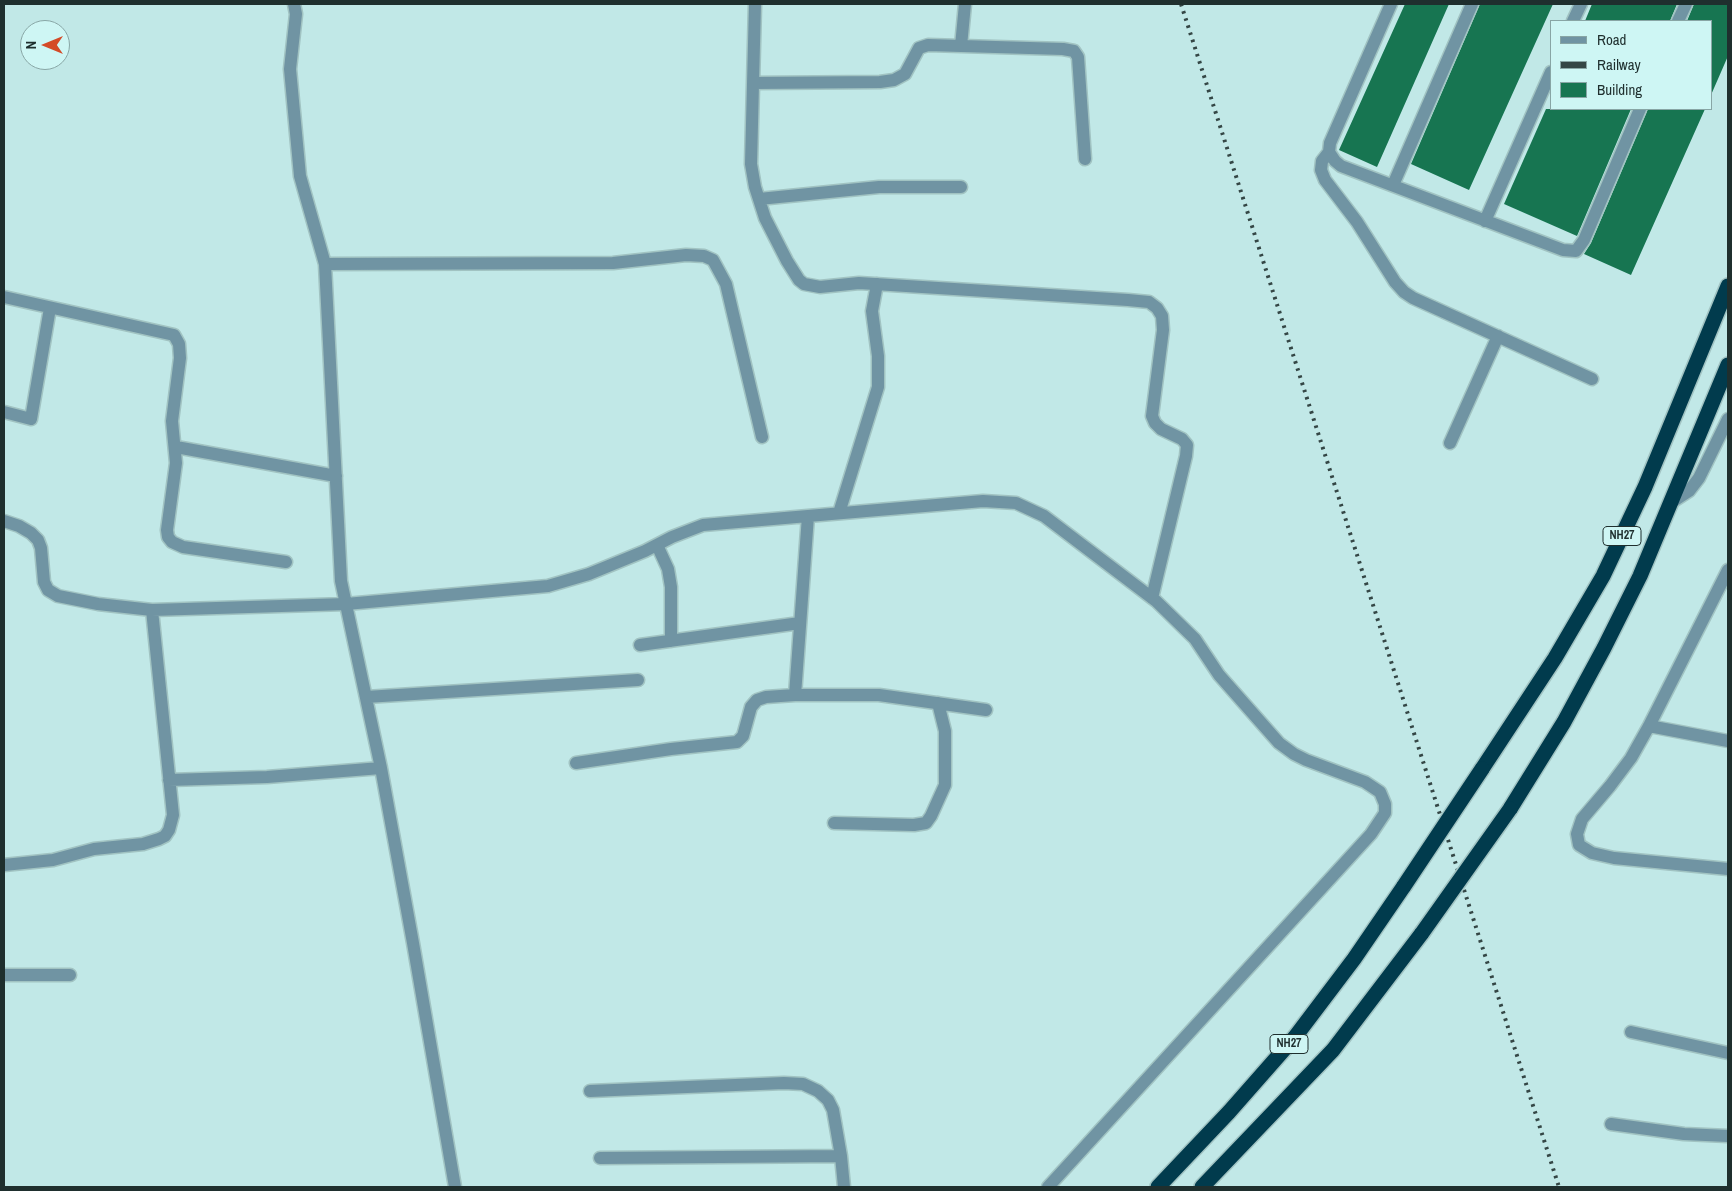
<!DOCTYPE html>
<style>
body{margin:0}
#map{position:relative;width:1732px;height:1191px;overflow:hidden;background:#c1e8e7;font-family:"Archivo Narrow",sans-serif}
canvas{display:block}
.frame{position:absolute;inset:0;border:5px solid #1f2f2e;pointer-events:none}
.legend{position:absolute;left:1550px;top:20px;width:162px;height:90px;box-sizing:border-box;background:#cef6f4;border:1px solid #88a6a5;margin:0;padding:6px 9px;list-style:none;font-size:15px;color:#1f2f2e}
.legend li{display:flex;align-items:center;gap:10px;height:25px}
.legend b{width:25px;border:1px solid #88a6a5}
.north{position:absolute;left:20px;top:20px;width:50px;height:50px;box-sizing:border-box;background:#cef6f4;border:1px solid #88a6a5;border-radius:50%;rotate:270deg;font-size:14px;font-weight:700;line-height:20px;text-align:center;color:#1f2f2e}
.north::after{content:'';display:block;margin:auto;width:18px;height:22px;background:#d44a27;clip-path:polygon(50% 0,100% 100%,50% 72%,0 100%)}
</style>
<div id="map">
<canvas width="1732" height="1191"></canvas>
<div class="frame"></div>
<ul class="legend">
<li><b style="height:6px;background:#7094a3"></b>Road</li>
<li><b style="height:6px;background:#344645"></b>Railway</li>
<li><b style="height:14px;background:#177551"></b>Building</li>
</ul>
<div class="north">N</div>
</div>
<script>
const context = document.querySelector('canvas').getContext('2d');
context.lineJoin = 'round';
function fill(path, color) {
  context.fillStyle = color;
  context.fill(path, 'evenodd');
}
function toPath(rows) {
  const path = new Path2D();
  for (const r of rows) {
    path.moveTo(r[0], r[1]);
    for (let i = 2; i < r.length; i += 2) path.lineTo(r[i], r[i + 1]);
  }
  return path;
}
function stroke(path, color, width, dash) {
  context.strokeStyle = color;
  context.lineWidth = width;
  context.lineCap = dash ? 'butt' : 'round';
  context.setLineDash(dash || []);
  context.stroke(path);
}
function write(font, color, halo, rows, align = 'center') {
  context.font = font + ' "Archivo Narrow",sans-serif';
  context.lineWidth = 5;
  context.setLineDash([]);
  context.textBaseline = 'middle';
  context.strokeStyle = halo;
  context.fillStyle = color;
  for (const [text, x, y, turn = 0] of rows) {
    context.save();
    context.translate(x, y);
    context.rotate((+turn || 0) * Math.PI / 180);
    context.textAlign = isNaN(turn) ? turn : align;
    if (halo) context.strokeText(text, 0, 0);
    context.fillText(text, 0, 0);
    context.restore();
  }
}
const building = toPath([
 [1405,4,1449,4,1377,167,1339,150],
 [1480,4,1553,4,1469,190,1411,164],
 [1592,4,1677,4,1670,21,1585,21],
 [1694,4,1728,4,1728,56,1711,95,1711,21,1687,21],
 [1546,109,1631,109,1577,236,1504,204],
 [1648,109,1705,109,1631,275,1584,254,1591,243]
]);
const minor = toPath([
 [294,4,296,14,290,69,300,176,325,264,341,581,381,768,413,943,455,1187],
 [755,4,751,164,755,187,765,218,787,261,799,280,804,284,820,287,859,283,1128,300,1149,302,1157,308,1162,316,1163,330,1152,416,1155,423,1161,429,1182,439,1187,445,1186,456,1152,598],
 [1391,4,1330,143,1329,152,1335,161,1341,166,1563,250,1576,251,1584,240,1640,109],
 [1573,21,1581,4],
 [1678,21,1686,4],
 [961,46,965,4],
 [753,83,880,82,894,80,905,74,919,48,928,45,1063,49,1074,51,1078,57,1085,159],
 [1329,152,1322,161,1321,170,1325,180,1357,222,1395,282,1404,292,1413,298,1592,379],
 [1393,185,1472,4],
 [759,199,879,187,961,187],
 [1485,221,1551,72],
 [325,264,613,263,686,255,704,256,713,260,726,284,762,437],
 [4,297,174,335,179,344,180,358,172,421,176,463,167,530,168,537,172,542,183,547,286,562],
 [4,412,31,419,50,308],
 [1450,443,1498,336],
 [176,447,336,476],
 [1672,502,1689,491,1699,478,1728,419],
 [839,513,878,387,878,356,872,311,877,284],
 [4,521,19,526,31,533,38,540,41,548,44,582,48,590,58,596,98,604,152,610,346,604,548,586,589,574,645,551,672,537,703,525,983,501,1016,503,1044,516,1156,601,1195,639,1219,675,1279,743,1294,754,1306,760,1365,782,1380,792,1385,804,1385,813,1371,834,1048,1187],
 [657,545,668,569,671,587,671,641],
 [1728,570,1649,726,1631,758,1610,786,1582,819,1577,834,1579,845,1592,853,1614,858,1728,869],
 [640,645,800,623],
 [795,695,808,516],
 [366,697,638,680],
 [1649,726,1728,741],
 [576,763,671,749,737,742,743,736,751,707,757,700,766,697,795,695,879,695,986,710],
 [169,780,267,777,381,768],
 [834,823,914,825,926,823,931,816,945,785,945,731,938,703],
 [4,865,53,860,94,849,143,844,159,839,165,836,169,830,173,815,152,610],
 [4,975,70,975],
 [1631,1032,1728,1053],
 [590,1091,784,1083,803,1084,818,1091,828,1100,833,1110,841,1156,844,1187],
 [1611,1124,1684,1134,1728,1136],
 [600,1158,841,1156]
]);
const highway = toPath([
 [1482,769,1555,658,1603,576,1645,487,1728,286],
 [1510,809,1564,722,1604,648,1640,576,1728,365],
 [1158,1187,1229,1112,1295,1037,1354,959,1404,886],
 [1202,1187,1333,1050,1422,933]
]);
const rail = toPath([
 [1181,4,1559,1187]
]);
const highwayBridge = toPath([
 [1404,886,1482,769],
 [1422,933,1510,809]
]);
const shields = [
 [1622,536,38],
 [1289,1044,38]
];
const shieldNames = [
 ["NH27",1622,536],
 ["NH27",1289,1044]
];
fill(building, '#177551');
stroke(minor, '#a1c3c2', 15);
stroke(highway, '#a1c3c2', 18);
stroke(minor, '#7094a3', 12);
stroke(highway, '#013b4d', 15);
stroke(rail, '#344645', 4, [2.5, 5]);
stroke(highwayBridge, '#a1c3c2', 18, []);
stroke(highwayBridge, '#013b4d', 15);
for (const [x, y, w] of shields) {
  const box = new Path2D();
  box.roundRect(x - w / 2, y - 9.5, w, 19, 4);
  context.fillStyle = '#cef6f4';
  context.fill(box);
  stroke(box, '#1f2f2e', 1);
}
write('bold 12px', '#1f2f2e', null, shieldNames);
</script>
